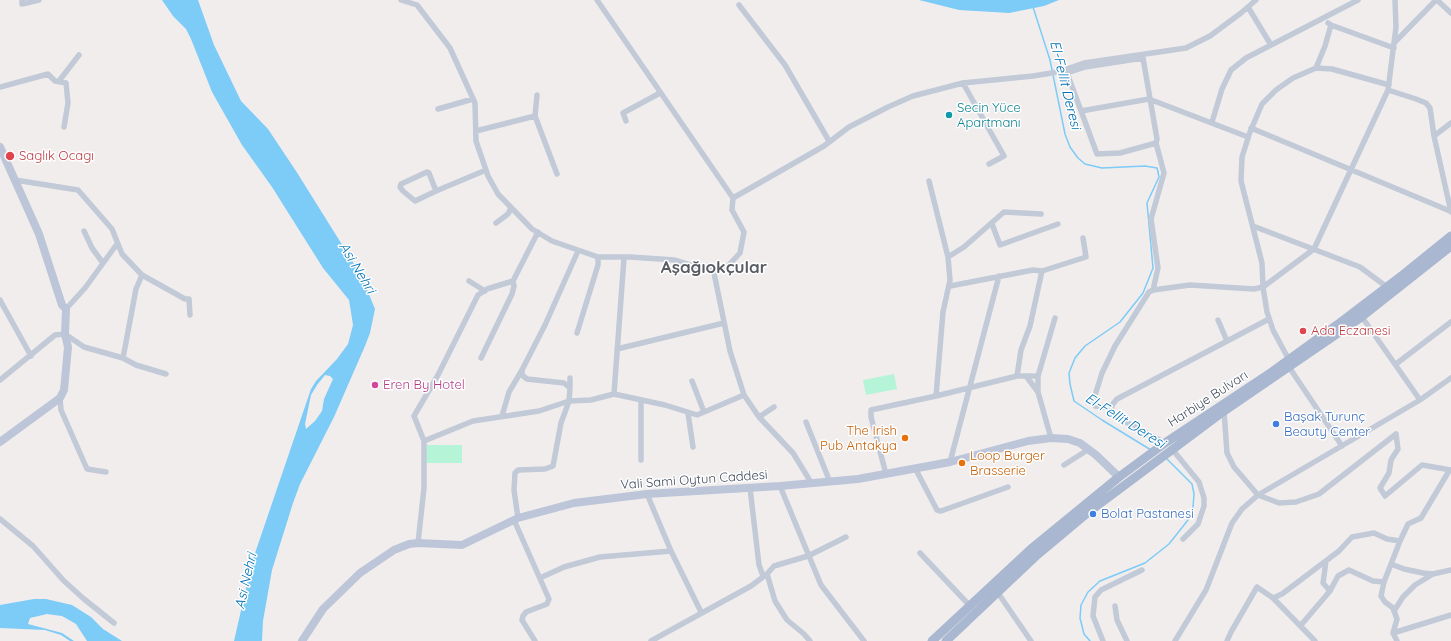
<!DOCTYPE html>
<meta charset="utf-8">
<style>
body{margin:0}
canvas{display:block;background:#f1eded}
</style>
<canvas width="1451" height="641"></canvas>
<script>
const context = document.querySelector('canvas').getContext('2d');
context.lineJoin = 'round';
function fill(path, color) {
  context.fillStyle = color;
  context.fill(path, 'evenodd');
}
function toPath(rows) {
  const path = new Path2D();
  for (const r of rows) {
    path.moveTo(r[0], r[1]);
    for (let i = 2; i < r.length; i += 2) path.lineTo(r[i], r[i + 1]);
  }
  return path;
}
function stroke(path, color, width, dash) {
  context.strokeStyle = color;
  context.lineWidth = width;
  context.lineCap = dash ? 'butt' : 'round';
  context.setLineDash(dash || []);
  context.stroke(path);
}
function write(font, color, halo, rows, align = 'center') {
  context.font = font + ' Quicksand,sans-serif';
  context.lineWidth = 3;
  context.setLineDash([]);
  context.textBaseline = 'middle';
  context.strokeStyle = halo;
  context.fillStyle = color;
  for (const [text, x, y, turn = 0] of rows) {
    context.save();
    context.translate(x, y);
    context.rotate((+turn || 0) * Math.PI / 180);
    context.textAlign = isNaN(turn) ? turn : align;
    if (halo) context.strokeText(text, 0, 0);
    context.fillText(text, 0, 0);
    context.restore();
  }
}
const green = toPath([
 [894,374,897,389,866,395,863,380],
 [426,445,462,445,462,463,426,463]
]);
const water = toPath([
 [162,0,198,0,214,45,241,101,268,129,296,171,361,275,375,309,370,333,365,346,334,417,300,484,293,503,272,570,263,621,262,641,234,641,252,562,311,389,316,381,337,359,348,344,353,325,351,312,349,300,323,268,272,187,242,145,212,92,191,39,186,29,173,16],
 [325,375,330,376,333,379,324,399,322,411,315,421,306,429,305,424,311,395,317,385],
 [919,0,1059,0,1044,6,1009,13,959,10],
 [34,599,46,599,72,605,91,617,103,629,122,641,87,641,76,624,62,616,54,615,47,614,30,618,28,624,62,633,74,641,70,641,61,635,45,630,0,628,0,605]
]);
const stream = toPath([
 [1033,7,1050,60,1065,134,1070,147,1078,158,1085,164,1102,168,1145,166,1157,168,1158,172,1159,177,1147,203,1153,268,1143,293,1120,322,1085,346,1075,358,1069,373,1070,384,1074,401,1102,420,1151,450],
 [1090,641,1084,634,1080,618,1081,605,1088,592,1100,581,1145,563,1169,544,1188,520,1193,507,1194,494,1192,484,1167,459]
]);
const street = toPath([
 [22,0,22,4,39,0],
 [401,0,417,5,450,48,475,103,476,141,488,176,498,194,532,229,552,241,598,257,630,257,675,260,694,266,710,267,714,273,730,351,744,395,759,417,793,453,812,484],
 [597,0,733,198],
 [1437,0,1451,13],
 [739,5,785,65,829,141],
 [1248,7,1271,45],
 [1331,25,1394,48],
 [1394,43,1436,0],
 [1143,58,1157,139,1156,143,1120,153,1097,154,1067,73,1085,67,1143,58],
 [1316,68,1325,46,1331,25,1328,23],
 [59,81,79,55],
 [963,83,1004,156,989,164],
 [0,87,48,74,55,81,66,83,68,103,64,127],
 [1388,90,1416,99,1426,103,1430,108,1434,136,1451,212],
 [438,109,473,99],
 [1081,111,1149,99,1248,137],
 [535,116,557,174],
 [626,121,623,113,660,93],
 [1212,122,1222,89,1231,70,1246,58,1358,0],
 [1251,128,1450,211],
 [476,131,535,116,537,95],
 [1434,136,1451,123],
 [427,172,429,173,436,191,415,201,403,191,400,187,401,184,427,172],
 [15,180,78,190,112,229,122,254,142,275,185,299,189,299,190,315],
 [929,181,948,257],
 [436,191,486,170],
 [496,223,508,214,511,208],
 [992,224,1000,245,1058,224],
 [1253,226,1360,267,1387,287],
 [84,231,92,248,103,263],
 [713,271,727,267,740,253,744,232,732,210,733,198,824,146,849,127,888,107,913,96,963,83,1033,76,1058,72,1084,63,1186,48,1210,36,1241,13,1256,0],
 [1042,271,1086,257,1083,238],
 [469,281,485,291],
 [950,286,1033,270,1042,271,1030,326,1021,350,1017,376],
 [1153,290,1158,268,1151,219,1164,173,1156,143],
 [0,300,31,356],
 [66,309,85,288,117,244],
 [1218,320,1227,341],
 [577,333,598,265,598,257],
 [617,349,724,323],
 [123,358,136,365,166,374],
 [481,358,512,294,514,286,513,281],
 [1289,360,1273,330,1267,312,1263,287,1262,263,1241,181,1242,157,1250,132,1262,104,1276,90,1293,78,1316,68,1332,69,1389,85],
 [1396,364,1451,322],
 [1289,367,1342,446],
 [1026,376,1038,392],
 [1038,376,1055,318],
 [0,380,55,335,65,334,84,347,123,358,136,289,142,275],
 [692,381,704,412],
 [570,388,570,378],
 [614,394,624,258],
 [936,396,1017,376,1038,376,1038,392,1051,438],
 [60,398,61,410,87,469,106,472],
 [641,400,641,460],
 [1420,400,1451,378],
 [1110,408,1095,406,1093,402,1102,373,1115,346,1149,292,1153,290,1190,285,1254,289,1263,287,1314,249,1388,90,1396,27,1395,0],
 [688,413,693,447],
 [502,416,509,392,522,370],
 [759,417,774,407],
 [806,422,830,482],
 [424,441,473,421,539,411,569,401,570,388,564,383,527,379,522,375,522,370,545,325,578,251],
 [1165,443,1111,414,1112,405,1117,399,1269,319],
 [1172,449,1199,482,1204,498,1204,506,1198,524,1183,539],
 [950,462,999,276],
 [1064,465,1089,449],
 [915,468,937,510,941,511,1008,487],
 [886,474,871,417,871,410,936,396,943,312,950,280,948,257,964,247,1004,212,1041,214],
 [780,486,821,585,864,641],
 [750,488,759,565,763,576],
 [647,494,671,551,701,612],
 [1258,495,1279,503,1296,502,1319,494,1396,434,1398,449,1391,460,1389,473,1380,488,1385,496,1422,465,1451,470],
 [1258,495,1420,400,1362,317],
 [518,518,514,490,515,473,518,470,545,469,553,466,561,423,569,401,591,400,614,394,665,405,697,415,744,395],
 [0,519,33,546,64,581,84,599,114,623],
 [514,520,549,599,547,604,526,612,523,616,522,620,535,641],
 [418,543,424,488,424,441,414,416,438,375,478,295,487,289,513,281,538,232],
 [920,553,971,607],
 [1326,561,1323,583,1330,591],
 [1391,564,1404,569,1423,573,1433,574,1451,570],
 [767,574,775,601,787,620,804,634,810,641],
 [540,578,564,567,600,557,671,551],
 [1384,582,1381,596,1385,602,1393,608,1397,619,1393,633,1397,641],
 [996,590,1031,641],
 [1273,598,1282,594,1339,551,1352,537,1374,533,1387,539,1400,541,1408,524,1421,518,1449,471],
 [1115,606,1117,620,1127,641],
 [1394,611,1403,597,1415,585,1433,574],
 [1301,625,1330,591,1338,576,1349,570,1373,581,1384,582,1400,541],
 [1393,633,1451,615],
 [651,641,751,586,767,574,774,566,808,556,846,537],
 [1103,641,1093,616,1095,597,1101,590,1142,570],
 [1175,641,1206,590,1232,523,1242,509,1258,495,1234,467,1227,453,1224,411],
 [1227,641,1231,632,1257,587,1273,598,1315,641]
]);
const secondary = toPath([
 [0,147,39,234,62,305,66,309,65,334,68,347,64,390,60,398,0,442],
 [302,641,323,609,360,573,394,550,409,544,418,543,462,545,518,518,574,503,647,494,780,486,858,479,950,462,1028,441,1051,438,1068,439,1080,443,1096,455,1119,477]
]);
const primary = toPath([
 [932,641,1031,549,1119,477,1165,443,1272,372,1337,325,1404,274,1451,236],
 [946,641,1037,555,1086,514,1224,411,1360,318,1451,246]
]);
const markers = [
 [949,115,4,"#0f9aa8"],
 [10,156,5,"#e0444e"],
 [1303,331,4,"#e0444e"],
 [375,385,4,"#d1479c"],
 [1276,424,4,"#3f7fe0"],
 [905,438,4,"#e8710a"],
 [962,463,4,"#e8710a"],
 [1093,514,4,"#3f7fe0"]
];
const cultureNames = [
 ["Secin Yüce",957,108],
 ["Apartmanı",957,123]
];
const healthNames = [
 ["Saglık Ocagı",19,156],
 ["Ada Eczanesi",1311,331]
];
const hotelNames = [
 ["Eren By Hotel",383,385]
];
const streetNames = [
 ["Harbiye Bulvarı",1208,399,-33],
 ["Vali Sami Oytun Caddesi",694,480,-4]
];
const shopNames = [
 ["Başak Turunç",1284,417],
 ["Beauty Center",1284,432],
 ["Bolat Pastanesi",1101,514]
];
const foodNames = [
 ["The Irish",897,431],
 ["Pub Antakya",897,446],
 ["Loop Burger",970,456,"left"],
 ["Brasserie",970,471,"left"]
];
const waterNames = [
 ["El-Fellit Deresi",1065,85,76],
 ["Asi Nehri",357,268,59],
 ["El-Fellit Deresi",1125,421,32],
 ["Asi Nehri",246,581,-77]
];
const districtNames = [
 ["Aşağıokçular",714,268]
];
fill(green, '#b5f4d7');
fill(water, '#7dcbf7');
stroke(stream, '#7dcbf7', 1.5);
stroke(street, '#c2cad7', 5.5);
stroke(secondary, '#bdc6d9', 8);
stroke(primary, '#a9b7d0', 9);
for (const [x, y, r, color] of markers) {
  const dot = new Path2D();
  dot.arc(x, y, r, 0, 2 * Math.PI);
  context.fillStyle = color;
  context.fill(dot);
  stroke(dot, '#fff', 1.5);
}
write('13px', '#0d838f', '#fff', cultureNames, 'left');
write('13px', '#be3a42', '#fff', healthNames, 'left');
write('13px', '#b23c85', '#fff', hotelNames, 'left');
write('13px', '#434d5d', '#fff', streetNames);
write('13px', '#366cbe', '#fff', shopNames, 'left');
write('13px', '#c56008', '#fff', foodNames, 'right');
write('italic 14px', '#0072b3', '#fff', waterNames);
write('bold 17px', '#595c63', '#fff', districtNames);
</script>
